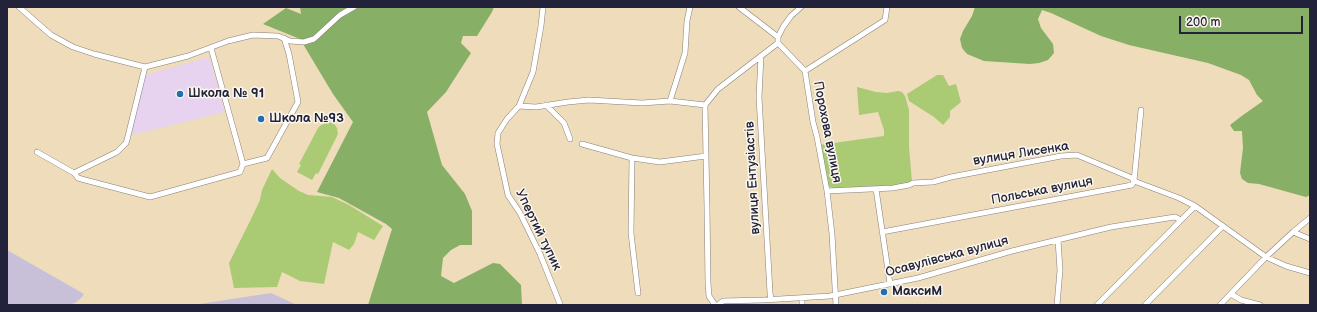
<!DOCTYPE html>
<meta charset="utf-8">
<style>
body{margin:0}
#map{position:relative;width:1317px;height:312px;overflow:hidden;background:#eedcba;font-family:"Balsamiq Sans",sans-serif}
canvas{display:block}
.frame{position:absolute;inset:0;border:8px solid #22223b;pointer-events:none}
.scale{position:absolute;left:1179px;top:16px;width:124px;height:18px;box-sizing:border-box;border:2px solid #22223b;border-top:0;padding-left:5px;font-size:12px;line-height:14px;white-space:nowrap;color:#22223b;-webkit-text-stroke:3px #fbf7ec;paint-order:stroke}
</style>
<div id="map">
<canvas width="1317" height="312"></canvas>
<div class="frame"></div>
<div class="scale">200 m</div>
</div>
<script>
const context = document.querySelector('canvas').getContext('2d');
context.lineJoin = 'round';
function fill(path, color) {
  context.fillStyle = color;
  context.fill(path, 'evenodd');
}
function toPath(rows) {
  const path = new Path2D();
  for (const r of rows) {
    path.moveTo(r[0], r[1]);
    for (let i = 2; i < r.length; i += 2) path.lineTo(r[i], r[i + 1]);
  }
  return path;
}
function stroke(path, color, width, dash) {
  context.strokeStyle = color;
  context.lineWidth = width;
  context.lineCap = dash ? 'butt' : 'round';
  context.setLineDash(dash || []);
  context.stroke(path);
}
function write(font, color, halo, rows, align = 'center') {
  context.font = font + ' "Balsamiq Sans",sans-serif';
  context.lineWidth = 3;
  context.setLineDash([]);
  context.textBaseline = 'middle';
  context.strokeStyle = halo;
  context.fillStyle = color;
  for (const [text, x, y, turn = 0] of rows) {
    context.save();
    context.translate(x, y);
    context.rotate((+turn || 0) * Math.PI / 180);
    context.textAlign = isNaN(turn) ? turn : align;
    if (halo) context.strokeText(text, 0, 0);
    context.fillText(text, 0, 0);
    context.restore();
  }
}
const built = toPath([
 [209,57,225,112,131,135,145,75]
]);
const industrial = toPath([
 [7,250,84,294,81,298,75,303,68,305,7,305],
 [271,293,297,305,193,305]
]);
const green = toPath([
 [937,75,943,75,949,86,956,84,961,102,950,111,950,117,943,125,934,117,909,101,907,94],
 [857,87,876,92,887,93,898,91,902,92,905,96,909,110,909,147,912,182,893,187,835,189,828,186,819,145,884,136,884,130,878,112,859,115],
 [326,122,332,123,335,125,337,128,338,134,318,174,316,173,312,180,297,172,301,165,299,164,318,128,320,126],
 [272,169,280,178,299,191,308,195,332,197,349,205,383,226,374,240,358,232,354,244,349,250,333,242,324,284,300,281,282,272,277,287,234,288,229,263,251,219,260,200,262,190]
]);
const forest = toPath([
 [300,7,494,7,492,12,477,36,463,36,461,43,471,53,446,92,427,112,442,165,465,194,472,211,472,245,460,245,451,250,443,258,441,276,454,283,493,263,500,264,521,285,522,305,368,305,392,229,386,224,339,198,317,192,353,122,333,94,300,39,263,24,286,8,301,14],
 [975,7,1310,7,1310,195,1306,197,1259,184,1248,183,1242,179,1240,173,1243,148,1242,131,1234,131,1230,125,1243,115,1263,101,1257,95,1249,80,1241,75,1208,63,1129,45,1101,36,1051,13,1042,10,1038,19,1041,28,1053,44,1054,53,1048,60,1039,63,1030,64,984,61,967,54,962,48,960,39,963,31,972,16]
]);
const minor = toPath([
 [19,7,51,35,73,47,94,54,145,67,188,56,228,41,253,35,278,36,290,41,304,42,314,39,340,15,354,7],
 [543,7,541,26,533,72,519,106,507,119,498,133,497,144,508,195,520,213,540,254,560,304],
 [739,7,778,37],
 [778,43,805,71],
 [211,48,243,164],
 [761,56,759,97,770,293,771,299],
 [670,101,685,53,687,21,690,7],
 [546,105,564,123,570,139],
 [519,106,536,107,568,102,589,100,642,103,670,101,705,105],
 [582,144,632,158,660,162,706,156],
 [37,152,74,173,117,152,126,143,127,140,145,67],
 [632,158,631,233,638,293],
 [74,173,78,178,85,180,150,197,240,172,243,164,267,158,298,102,289,54,284,38],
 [876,189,890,284],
 [827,191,893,188,909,185,913,183,933,182,951,177,1061,156,1077,155,1132,178,1134,181,1179,198,1195,206,1266,257,1286,266,1310,273],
 [882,232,1132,185,1134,181,1141,110],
 [1293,232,1310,239],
 [1231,294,1241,300,1260,305],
 [802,298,802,305],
 [715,305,709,296,708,283,707,208,705,105,718,89,778,43,778,37,783,27,791,16,801,7],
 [718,305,723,301,763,300,830,296,918,278,1012,251,1111,227,1175,217,1181,220],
 [836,305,832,234,827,191,817,137,813,122,805,71,885,20,887,7],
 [1057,305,1060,270,1058,240],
 [1097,305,1195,206],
 [1145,305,1223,226],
 [1220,305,1266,257,1293,232,1310,218]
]);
const markers = [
 [180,94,4,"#1f6fb2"],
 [261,119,4,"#1f6fb2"],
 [884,292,4,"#1f6fb2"]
];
const poiNames = [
 ["Школа № 91",188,94],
 ["Школа №93",269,119],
 ["МаксиМ",892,292]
];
const streetNames = [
 ["Порохова вулиця",827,132,79],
 ["вулиця Лисенка",1021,154,-9],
 ["вулиця Ентузіастів",753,178,-93],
 ["Польська вулиця",1042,191,-11],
 ["Упертий тупик",538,230,64],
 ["Осавулівська вулиця",947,257,-15]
];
fill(built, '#e7d2ef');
fill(industrial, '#c8bfd8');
fill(green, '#aacb74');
fill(forest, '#87af66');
stroke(minor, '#887f7a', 6);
stroke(minor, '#fff', 5);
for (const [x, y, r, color] of markers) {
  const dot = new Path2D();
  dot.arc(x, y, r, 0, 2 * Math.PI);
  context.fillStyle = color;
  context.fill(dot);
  stroke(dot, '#fbf7ec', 1.5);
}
write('bold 13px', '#22223b', '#fbf7ec', poiNames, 'left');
write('13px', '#22223b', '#fbf7ec', streetNames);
</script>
